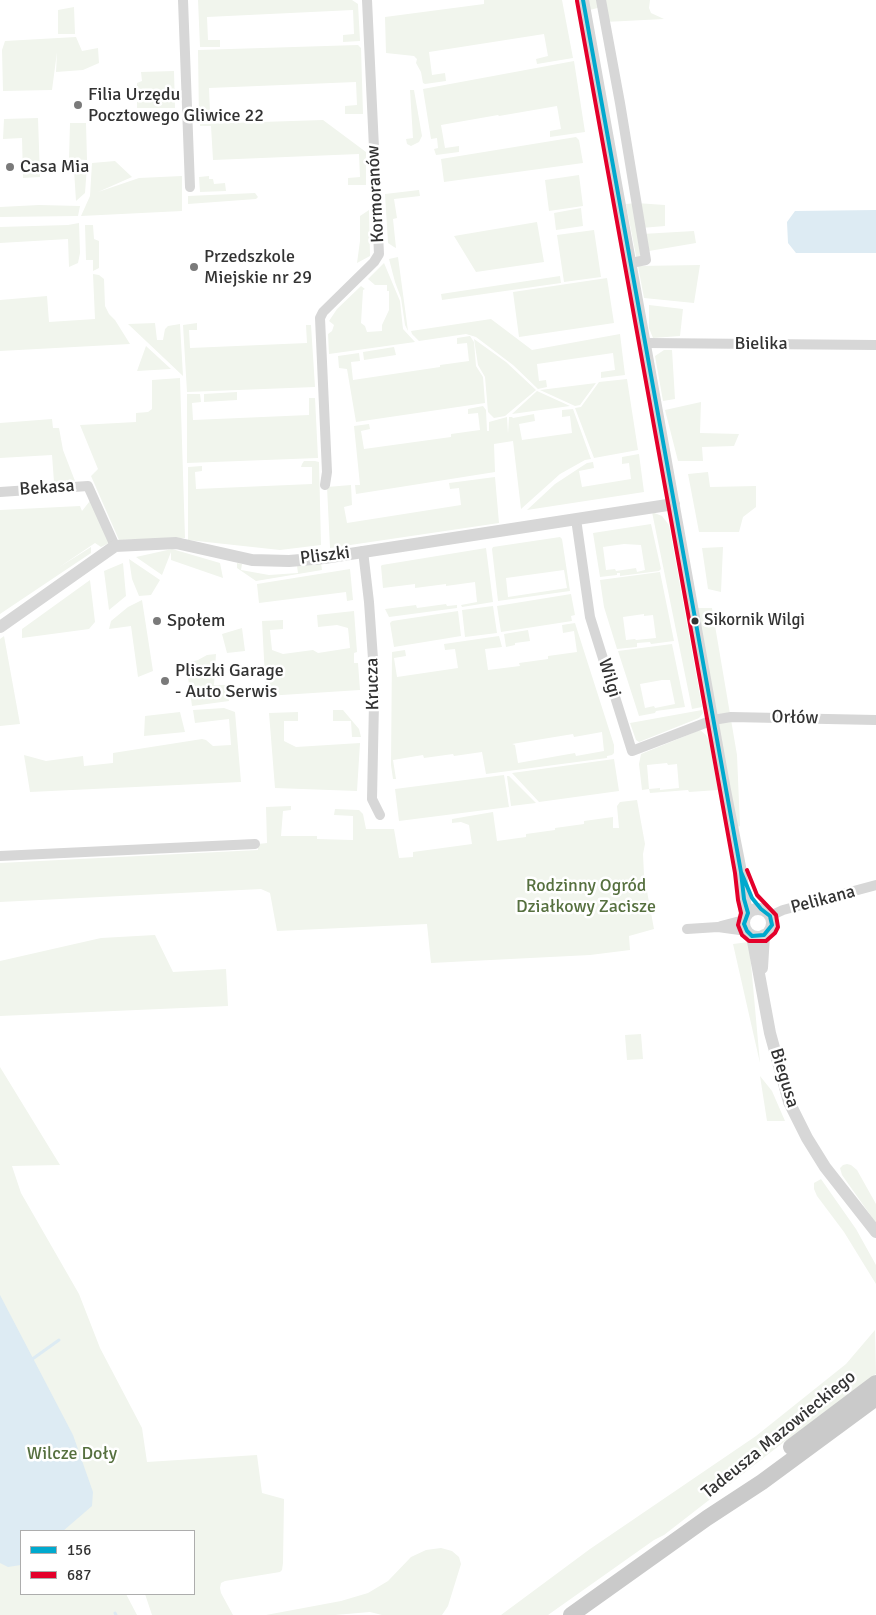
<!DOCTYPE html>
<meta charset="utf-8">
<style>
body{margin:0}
#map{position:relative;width:876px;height:1615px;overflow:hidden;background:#fff;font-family:Signika,sans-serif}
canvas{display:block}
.legend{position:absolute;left:20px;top:1530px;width:175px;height:65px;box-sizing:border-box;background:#fff;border:1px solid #adadad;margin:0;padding:6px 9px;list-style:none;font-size:15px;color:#333}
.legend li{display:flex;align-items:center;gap:10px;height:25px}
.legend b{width:25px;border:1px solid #adadad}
</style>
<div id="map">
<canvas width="876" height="1615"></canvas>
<ul class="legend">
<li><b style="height:6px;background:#00a9ce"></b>156</li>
<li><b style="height:6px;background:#e4002b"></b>687</li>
</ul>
</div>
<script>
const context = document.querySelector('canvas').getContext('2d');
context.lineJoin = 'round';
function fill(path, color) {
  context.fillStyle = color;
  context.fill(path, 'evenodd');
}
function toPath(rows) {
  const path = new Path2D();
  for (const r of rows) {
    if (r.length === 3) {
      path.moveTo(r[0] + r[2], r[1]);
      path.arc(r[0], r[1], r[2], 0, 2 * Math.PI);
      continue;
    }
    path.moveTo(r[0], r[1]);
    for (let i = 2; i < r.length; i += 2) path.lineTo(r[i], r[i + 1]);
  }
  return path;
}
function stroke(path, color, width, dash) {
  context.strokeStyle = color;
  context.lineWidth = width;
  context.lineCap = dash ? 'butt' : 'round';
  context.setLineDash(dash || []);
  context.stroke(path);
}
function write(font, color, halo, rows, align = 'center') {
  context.font = font + ' Signika,sans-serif';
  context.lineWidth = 5;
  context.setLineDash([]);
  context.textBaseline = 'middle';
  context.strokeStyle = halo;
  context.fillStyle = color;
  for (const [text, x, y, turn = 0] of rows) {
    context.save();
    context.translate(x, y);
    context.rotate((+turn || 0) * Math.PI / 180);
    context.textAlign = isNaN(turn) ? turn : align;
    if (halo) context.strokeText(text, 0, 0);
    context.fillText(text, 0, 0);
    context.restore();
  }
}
const green = toPath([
 [198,0,352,0,358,4,360,41,343,42,343,35,354,34,353,10,207,17,208,40,220,40,220,47,200,47],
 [484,0,562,0,573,58,537,64,536,59,548,56,544,34,429,52,432,75,445,73,446,81,425,84,423,83,421,72,416,63,417,59,414,56,386,53,385,17,484,4],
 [583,0,650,0,649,8,651,13,664,19,605,22,602,7,585,11],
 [74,7,75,34,58,34,58,10],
 [76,37,82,51,98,48,99,63,83,70,56,72,57,52,52,90,3,91,2,50,5,41],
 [358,45,361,48,363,114,345,114,345,106,357,105,356,82,209,88,210,112,224,111,224,120,199,120,198,50],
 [574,61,585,132,550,137,550,131,561,129,557,106,499,116,498,115,441,125,445,148,459,146,459,152,436,155,434,149,438,148,437,138,431,139,423,89],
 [174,71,175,108,137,108,137,83,142,81,141,72],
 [410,90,414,90,422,136,419,142,411,146,407,144,406,139,413,138],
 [38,118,40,177,23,178,22,138,3,139,4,119],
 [323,120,366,152,366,185,348,185,348,178,360,177,359,154,213,160,211,126,200,126,200,124],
 [70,123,86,123,87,160,69,159],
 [576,137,579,140,583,163,444,182,441,159],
 [115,161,132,177,98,192,139,178,182,176,182,211,81,216,90,196,92,163],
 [87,166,85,193,76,201,74,170],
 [579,175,583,206,549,211,545,180],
 [209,176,209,179,213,179,214,184,225,183,226,191,200,192,199,177],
 [419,190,420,196,394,199,397,218,393,219,396,248,394,247,388,243,385,194],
 [255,193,258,197,256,199,188,204,188,196],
 [636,203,665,205,665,226,641,228,642,234,694,231,696,243,649,251,646,260,637,261,626,204],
 [39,205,80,206,78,216,0,217,0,207],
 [581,208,583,226,556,230,554,213],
 [369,210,370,256,357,263,360,241,360,216],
 [537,222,544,262,476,272,454,236],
 [79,223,80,253,78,263,69,267,68,239,0,243,0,227,68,225],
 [85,225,93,225,94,239,99,241,99,268,93,271,93,260,86,260],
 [594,230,601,277,564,282,557,235],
 [398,257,408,331,405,325,401,298,395,282,389,259],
 [384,263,400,301,403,329,415,342,329,354,328,334,332,331,334,325,329,321,337,309,361,286,365,289,363,290,361,323,365,326,367,332,382,331,382,325,389,310,389,291,387,291,387,285,375,285,368,279],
 [700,265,694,303,644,298,638,266],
 [93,274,99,275,104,279,105,306,109,314,115,320,130,344,0,351,0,300,47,296,49,322,95,319],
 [560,276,561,283,442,300,441,294],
 [607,278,614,323,519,337,513,292],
 [649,305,683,309,680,336,653,338,649,328],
 [491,319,532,350,620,334,625,375,601,378,601,372,615,370,613,353,537,364,539,381,546,380,547,387,538,389,513,365,476,337,466,334,419,341,412,334,411,331],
 [155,323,157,340,163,340,165,329,168,326,180,324,183,376,128,324],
 [197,323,197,330,189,330,190,348,307,343,306,325,311,325,315,387,187,392,183,325],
 [470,336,474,342,476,366,483,377,485,403,356,422,347,369,339,368,338,356,359,353,360,361,351,362,353,380,440,367,440,365,469,361,467,343,457,344,457,338],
 [474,339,506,362,536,390,505,416,494,418,488,412,485,377,478,365],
 [146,346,171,369,137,371],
 [394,347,396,355,364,360,363,352],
 [664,350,672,350,675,399,663,401,655,356],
 [180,378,185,538,119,540,91,476,98,469,80,425,136,422,136,413,148,412,152,409,152,380],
 [627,379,638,450,594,458,575,408,581,407,599,382],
 [596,383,580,405,575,406,540,390],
 [537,391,570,406,512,414],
 [237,392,237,400,204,402,204,394],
 [187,394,200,394,201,402,192,403,193,420,309,415,309,398,315,398,318,458,187,463],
 [701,402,700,433,739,434,734,446,702,447,703,461,678,461,665,410],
 [483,406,486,410,487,431,489,431,489,422,507,417,508,434,509,417,512,417,513,418,534,414,535,421,519,424,522,440,572,433,570,416,562,417,562,410,573,409,591,459,585,460,560,474,521,509,513,441,494,444,495,472,356,494,355,485,360,485,354,426,369,424,370,429,361,431,364,449,451,437,451,434,480,430,478,413,468,414,468,409],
 [52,419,53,428,59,428,63,450,75,481,54,482,52,455,0,458,0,423],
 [639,454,644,492,527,510,555,484,587,463,593,462,594,468,579,471,582,487,631,479,629,463,622,464,622,457],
 [304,461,315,461,319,462,321,545,280,550,188,540,188,467,202,466,202,471,195,472,196,489,312,484,312,467,301,467,302,464],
 [708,472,710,487,756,486,756,507,743,517,739,532,699,532,688,474],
 [495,477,499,523,330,548,327,487,351,485,352,505,344,507,347,523,461,505,459,488,450,489,449,483],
 [93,497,113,541,101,547,95,543,58,568,91,547,91,553,0,614,0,510,80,506,82,511],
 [652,512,662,516,669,525,702,707,692,709],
 [651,524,661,569,659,571,620,576,620,573,617,573,617,575,600,577,593,533],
 [624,544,641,545,645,570,637,572,636,568,616,571,615,569,606,570,603,547],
 [560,537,562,539,570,591,498,601,492,549,493,547],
 [564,570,567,588,508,597,506,578],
 [723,547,721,592,708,589,702,548],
 [486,548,493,602,462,607,461,605,477,602,475,582,446,586,446,584,415,588,415,584,383,588,381,566,382,565],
 [172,549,220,563,223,578,171,560,171,552,162,575,136,557],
 [129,559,160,580,151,595,139,596,132,579],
 [123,563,126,596,109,610,104,571],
 [237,563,242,564,241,570,269,575,298,573,297,566,321,563,322,570,256,581,237,568],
 [350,569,353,600,347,601,346,592,259,603,257,584],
 [660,572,674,641,651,644,650,642,637,643,637,647,617,649,604,607,600,580],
 [644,614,644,616,653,615,656,638,636,640,635,639,626,640,623,617],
 [90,580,95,622,89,629,22,638,22,629],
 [571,594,575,615,571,616,572,621,501,632,497,606],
 [142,600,153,671,138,677,131,626,109,629,111,621,128,607],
 [446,604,447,606,457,605,457,608,389,617,385,609,416,605,417,608],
 [493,606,497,633,465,637,462,610],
 [693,608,712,608,737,755,740,826,732,829],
 [354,611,357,652,354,653,354,663,358,663,360,690,266,696,262,621,283,620,283,629,270,630,272,650,283,654,313,650,318,653,350,648,348,628,337,625,318,627,317,615],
 [458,611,461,636,394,647,390,623,392,621],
 [575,623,614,745,614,753,612,755,607,756,607,758,486,774,482,752,454,756,453,754,424,758,423,755,393,760,396,779,393,779,391,765,392,652,405,650,406,656,394,658,397,677,458,668,455,649,445,650,444,644,499,636,502,647,485,649,488,670,520,666,519,663,548,659,548,656,577,652,574,631,563,633,562,625],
 [602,732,604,751,576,756,575,753,518,763,515,745,512,744,573,734,574,737],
 [242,628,245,651,227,653,222,634],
 [528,630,530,641,515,643,515,645,506,647,504,634],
 [4,636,20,724,0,726,0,639],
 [672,644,685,707,656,711,655,713,639,716,618,651],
 [662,680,670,680,675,704,655,708,654,706,645,708,640,684],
 [216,654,214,685,226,685,229,701,192,706,186,663,198,660,207,655],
 [224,708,235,712,241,782,30,792,24,755,46,761,83,756,84,766,113,763,113,753,202,739,206,740,213,746,231,745,229,719,195,723,193,710],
 [333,710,343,710,359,729,361,737,352,737,351,721,333,721],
 [702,710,703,713,699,718,639,742,636,740,630,723],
 [180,712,185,732,144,736,145,716],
 [298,712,298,721,284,721,284,741,296,747,360,743,357,791,275,788,269,713],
 [700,730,706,735,709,741,718,790,689,792,688,790,650,793,649,789,642,790,639,764,641,754],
 [667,763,668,765,677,764,679,788,660,790,660,788,649,789,647,765],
 [614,759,619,791,539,802,512,773],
 [504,775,509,807,399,821,395,789],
 [507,776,509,776,536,803,511,806],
 [637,800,645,844,643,854,644,875,654,929,629,936,630,950,590,955,431,963,427,924,277,931,270,893,261,889,0,902,0,863,258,850,258,844,267,843,266,807,291,806,291,810,283,811,281,836,317,836,317,839,353,840,353,816,334,815,335,809,359,810,363,814,366,829,394,829,399,858,413,857,413,852,472,844,469,825,461,822,452,823,452,819,493,812,497,841,526,837,526,834,555,830,555,828,584,824,584,821,613,817,613,828,619,828,617,806,620,802],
 [155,935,173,972,226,969,228,1006,0,1016,0,961,101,938],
 [749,942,760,1063,733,944],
 [641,1034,643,1059,627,1060,625,1035],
 [0,1067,60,1165,12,1166,21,1193,79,1294,100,1348,142,1428,147,1462,257,1455,262,1493,284,1499,283,1563,282,1570,280,1572,225,1581,221,1583,220,1588,221,1593,233,1615,152,1615,145,1594,194,1594,194,1531,21,1531,21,1594,126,1594,137,1615,0,1615],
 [760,1076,772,1091,785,1121,767,1121],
 [847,1164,851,1165,857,1170,876,1204,876,1223,842,1175,840,1168,843,1165],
 [821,1179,856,1229,876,1265,876,1284,844,1232,817,1196,814,1189,814,1183],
 [875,1330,876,1374,780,1445,664,1535,654,1540,548,1615,501,1615,590,1549,756,1436,846,1364],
 [441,1548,452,1551,459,1557,461,1564,448,1606,442,1615,382,1615,370,1612,335,1615,266,1615,341,1601,368,1593,388,1581,411,1557,426,1550]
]);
const water = toPath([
 [876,210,876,253,796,253,788,243,787,222,795,211],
 [0,1295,73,1435,93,1492,92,1506,63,1531,21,1531,21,1565,8,1567,0,1563]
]);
const stream = toPath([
 [31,1360,59,1340],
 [115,1613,116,1615]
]);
const minor = toPath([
 [183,0,190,187],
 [601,0,620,103,646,260,631,263],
 [646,343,876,345],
 [325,485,327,472,320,318,323,312,374,262,379,254,367,0],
 [0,492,88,486,115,546],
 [576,519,590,617,632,751,713,720,731,717,876,720],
 [363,551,369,602,373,659,374,702,372,799,380,815],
 [0,856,255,844],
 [770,916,783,910,876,885],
 [721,926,744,920],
 [687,929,718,927,747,931]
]);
const tertiary = toPath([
 [583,0,725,790,741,872,744,899,748,913],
 [0,627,115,546,176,543,252,560,289,561,324,558,674,504],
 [758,923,14],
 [752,936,770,1033,789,1102,807,1138,825,1167,876,1232],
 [762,968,764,935]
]);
const primary = toPath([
 [791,1447,876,1383],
 [571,1615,707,1518,762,1482,876,1398]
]);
const bus1 = toPath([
 [583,0,741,872],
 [741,872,752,898,761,909,770,916,772,925,764,935,752,936,747,931,744,924,748,913,744,899,741,872]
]);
const bus2 = toPath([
 [577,1,735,873,738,900,741,913,738,925,742,935,749,941,766,941,775,933,778,927,776,915,757,895,747,870]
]);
const markers = [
 [78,105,5,"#7a7a7a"],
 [10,167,5,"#7a7a7a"],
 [194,267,5,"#7a7a7a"],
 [157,621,5,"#7a7a7a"],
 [695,621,4.5,"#333"],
 [165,681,5,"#7a7a7a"]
];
const busNames = [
 ["Sikornik Wilgi",704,621]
];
const poiNames = [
 ["Filia Urzędu",88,95],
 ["Pocztowego Gliwice 22",88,116],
 ["Casa Mia",20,167],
 ["Przedszkole",204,257],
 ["Miejskie nr 29",204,278],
 ["Społem",167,621],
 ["Pliszki Garage",175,671],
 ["- Auto Serwis",175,692]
];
const streetNames = [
 ["Kormoranów",376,194,-93],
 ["Bielika",761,344],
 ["Bekasa",47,488,-4],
 ["Pliszki",325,556,-7],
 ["Wilgi",609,678,73],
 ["Krucza",373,684,-91],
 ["Orłów",795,718,1],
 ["Pelikana",823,900,-15],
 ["Biegusa",784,1078,73],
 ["Tadeusza Mazowieckiego",779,1435,-39]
];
const parkNames = [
 ["Rodzinny Ogród",586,886],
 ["Działkowy Zacisze",586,907],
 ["Wilcze Doły",72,1454]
];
fill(green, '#f1f5ed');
fill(water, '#ddebf3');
stroke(stream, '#ddebf3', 3);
stroke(minor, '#d7d7d7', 10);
stroke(tertiary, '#d7d7d7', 12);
stroke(primary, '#cacaca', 16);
stroke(bus1, '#00a9ce', 4);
stroke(bus2, '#e4002b', 4);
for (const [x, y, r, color] of markers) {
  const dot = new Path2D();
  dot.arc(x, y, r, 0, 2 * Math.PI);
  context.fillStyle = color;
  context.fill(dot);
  stroke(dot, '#fff', 2);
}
write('17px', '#333', '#fff', busNames, 'left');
write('18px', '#333', '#fff', poiNames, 'left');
write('18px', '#333', '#fff', streetNames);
write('18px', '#56703f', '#fff', parkNames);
</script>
